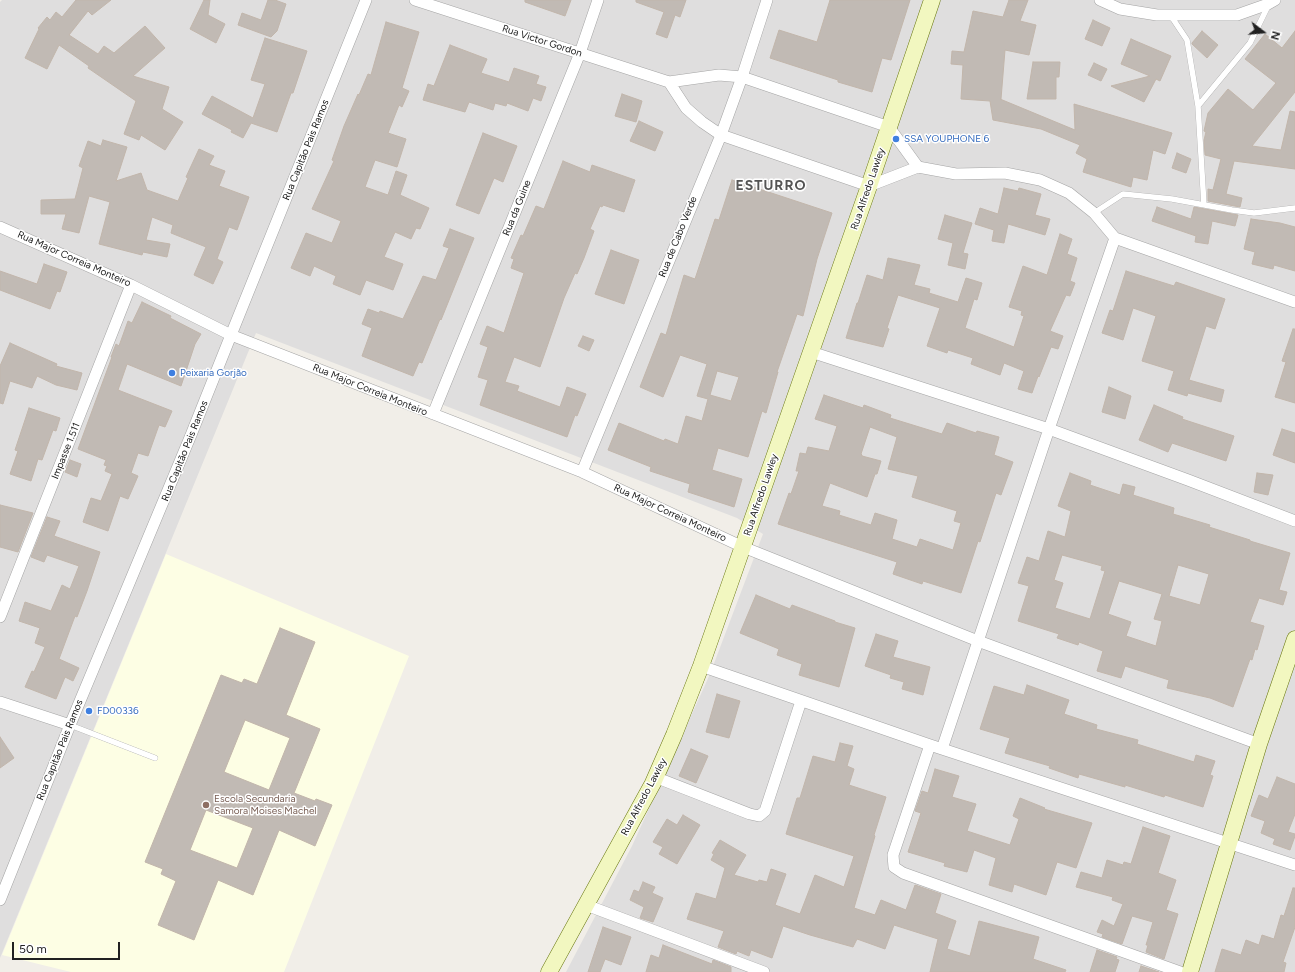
<!DOCTYPE html>
<meta charset="utf-8">
<style>
body{margin:0}
#map{position:relative;width:1295px;height:972px;overflow:hidden;background:#f1eee8;font-family:Figtree,sans-serif}
canvas{display:block}
.north{position:absolute;left:1243px;top:12px;width:40px;height:40px;-webkit-text-stroke:3px #fff;paint-order:stroke;rotate:106deg;font-size:11px;font-weight:700;line-height:16px;text-align:center;color:#212121}
.north::after{content:'';display:block;margin:auto;width:14px;height:18px;background:#212121;clip-path:polygon(50% 0,100% 100%,50% 72%,0 100%)}
.scale{position:absolute;left:12px;top:942px;width:108px;height:18px;box-sizing:border-box;border:2px solid #212121;border-top:0;padding-left:5px;font-size:12px;line-height:14px;white-space:nowrap;color:#212121;-webkit-text-stroke:3px #fff;paint-order:stroke}
</style>
<div id="map">
<canvas width="1295" height="972"></canvas>
<div class="north">N</div>
<div class="scale">50 m</div>
</div>
<script>
const context = document.querySelector('canvas').getContext('2d');
context.lineJoin = 'round';
function fill(path, color) {
  context.fillStyle = color;
  context.fill(path, 'evenodd');
}
function toPath(rows) {
  const path = new Path2D();
  for (const r of rows) {
    path.moveTo(r[0], r[1]);
    for (let i = 2; i < r.length; i += 2) path.lineTo(r[i], r[i + 1]);
  }
  return path;
}
function stroke(path, color, width, dash) {
  context.strokeStyle = color;
  context.lineWidth = width;
  context.lineCap = dash ? 'butt' : 'round';
  context.setLineDash(dash || []);
  context.stroke(path);
}
function write(font, color, halo, rows, align = 'center') {
  context.font = font + ' Figtree,sans-serif';
  context.lineWidth = 3;
  context.setLineDash([]);
  context.textBaseline = 'middle';
  context.strokeStyle = halo;
  context.fillStyle = color;
  for (const [text, x, y, turn = 0] of rows) {
    context.save();
    context.translate(x, y);
    context.rotate((+turn || 0) * Math.PI / 180);
    context.textAlign = isNaN(turn) ? turn : align;
    if (halo) context.strokeText(text, 0, 0);
    context.fillText(text, 0, 0);
    context.restore();
  }
}
const residential = toPath([
 [2,0,1295,0,1295,972,566,972,632,846,710,674,763,534,737,518,256,333,0,958,0,2]
]);
const education = toPath([
 [166,554,409,656,284,972,71,972,2,955]
]);
const building = toPath([
 [76,0,111,0,92,15,88,11,69,35,98,54,104,46,114,53,145,26,165,48,133,76,169,87,162,109,183,122,165,150,141,135,139,140,124,134,136,101,88,68,89,66,59,45,47,69,25,58,39,29,38,28,47,17,50,20,56,12,62,17,76,0],
 [204,0,210,0,208,15,225,24,216,43,190,29,204,0],
 [268,0,275,0,286,4,277,31,271,37,238,25,242,13,261,20,268,0],
 [525,0,571,0,565,16,525,2,525,0],
 [636,0,686,0,680,17,675,15,667,38,656,34,664,12,636,2,636,0],
 [830,0,910,0,891,60,882,58,872,92,838,82,838,80,770,58,779,30,817,42,830,0],
 [1009,0,1028,0,1020,21,1036,25,1029,55,1005,50,1001,99,1000,99,1075,130,1074,104,1172,133,1165,154,1153,150,1147,180,1133,177,1131,187,1083,172,1087,159,1076,153,1080,145,1041,129,993,120,990,101,961,99,963,65,951,64,952,51,964,52,973,11,1003,17,1009,0],
 [1093,20,1110,28,1102,46,1085,39,1093,20],
 [386,22,419,32,402,88,409,91,402,107,399,105,388,133,406,139,397,167,375,160,365,187,388,195,396,171,407,175,400,195,429,208,420,229,416,228,411,239,395,232,384,257,403,264,393,290,366,280,360,295,333,284,336,276,314,266,310,276,291,268,306,233,332,243,341,221,312,209,334,161,332,160,344,126,358,94,359,95,368,74,371,75,386,22],
 [1202,31,1218,45,1207,58,1192,44,1192,43,1202,31],
 [1295,31,1295,92,1252,146,1281,150,1290,111,1295,112,1295,169,1234,161,1226,194,1242,198,1240,207,1208,201,1208,189,1213,190,1221,159,1205,155,1204,140,1206,132,1204,131,1208,113,1228,89,1253,110,1276,83,1245,59,1265,34,1282,48,1295,31],
 [265,38,307,51,293,93,291,93,277,132,251,123,243,138,231,132,232,130,202,114,212,96,253,118,265,84,251,80,265,38],
 [1131,39,1171,56,1160,81,1156,79,1144,102,1111,86,1150,76,1121,64,1131,39],
 [450,45,487,59,481,73,509,82,514,68,539,76,536,84,546,87,541,101,533,98,528,111,507,103,506,106,495,103,493,110,469,102,465,112,423,100,428,84,434,86,450,45],
 [1033,62,1060,62,1059,77,1056,77,1056,99,1027,99,1033,62],
 [1094,63,1107,69,1101,81,1088,75,1094,63],
 [622,94,642,101,636,122,615,116,622,94],
 [639,121,663,132,655,151,630,141,639,121],
 [483,133,517,146,503,182,494,178,479,214,456,205,483,133],
 [103,140,127,147,116,181,141,173,147,190,178,201,188,178,186,177,199,149,214,156,209,165,225,171,219,186,249,197,237,230,229,227,217,259,223,262,213,284,194,275,206,247,171,233,173,225,152,217,146,240,170,244,167,257,143,252,142,255,99,244,110,202,89,196,79,233,62,229,66,214,41,214,41,200,75,199,83,168,79,166,88,141,101,146,103,140],
 [1177,153,1191,159,1186,173,1172,168,1177,153],
 [563,161,590,172,592,165,635,180,624,212,603,205,602,207,600,206,590,229,594,231,584,258,577,274,575,273,564,298,540,367,514,357,505,382,519,386,517,391,560,407,567,387,586,394,577,416,575,415,567,437,480,405,488,380,478,377,488,347,480,344,487,326,504,333,524,273,511,268,514,259,511,258,521,235,523,236,536,206,544,209,563,161],
 [732,180,832,213,817,259,803,316,797,314,777,372,778,372,766,413,762,411,748,457,718,448,712,470,742,479,734,507,688,492,690,484,650,471,651,467,608,450,619,423,664,441,665,439,678,444,686,416,702,421,708,399,697,396,707,364,680,355,663,397,640,387,661,333,666,335,684,275,695,279,715,219,719,220,732,180],
 [717,371,739,377,731,401,710,395,717,371],
 [1004,188,1018,191,1019,188,1041,194,1035,215,1050,219,1045,235,1008,224,1004,243,992,241,994,230,975,224,980,208,998,214,1004,188],
 [1157,207,1191,219,1194,207,1238,215,1235,226,1212,221,1208,244,1195,242,1196,236,1152,221,1157,207],
 [945,215,972,223,963,253,968,254,965,269,948,265,953,243,938,239,945,215],
 [1251,219,1280,223,1295,227,1295,271,1274,265,1273,269,1252,264,1255,252,1244,249,1251,219],
 [450,229,474,238,441,320,440,319,422,363,419,362,413,376,362,356,372,328,362,324,368,309,379,313,380,311,403,319,423,276,436,280,449,248,443,246,450,229],
 [1060,234,1072,239,1067,254,1077,258,1070,281,1075,283,1070,296,1066,295,1050,331,1063,336,1058,349,1051,347,1039,377,1038,376,1032,393,1018,389,1024,371,1004,363,1000,375,971,364,973,358,948,350,947,353,927,346,940,308,898,295,887,328,889,329,883,347,846,338,857,303,858,303,867,275,883,280,888,258,920,265,914,285,930,289,929,293,958,302,966,278,982,283,977,300,974,299,965,328,1014,347,1024,316,1021,315,1022,311,1009,307,1023,266,1047,275,1060,234],
 [611,250,639,260,624,304,595,294,611,250],
 [44,264,67,272,60,292,57,291,50,309,0,290,0,271,37,284,44,264],
 [1126,271,1174,286,1176,282,1225,299,1215,329,1206,326,1189,380,1224,390,1221,402,1188,393,1187,396,1168,390,1174,371,1142,361,1156,316,1133,308,1123,340,1102,333,1110,310,1113,311,1126,271],
 [142,302,171,316,170,318,201,334,195,344,181,386,127,364,118,390,172,411,165,427,159,425,148,456,138,453,131,473,138,476,128,499,120,496,108,531,83,522,91,498,101,501,112,474,105,471,107,466,104,465,106,460,78,449,112,357,111,357,116,344,119,346,128,321,132,323,142,302],
 [1293,329,1295,329,1295,403,1275,397,1286,362,1282,361,1293,329],
 [583,336,594,340,589,351,578,346,583,336],
 [10,343,57,364,56,366,82,373,77,390,56,385,37,376,32,388,10,381,3,404,0,403,0,366,10,343],
 [1109,387,1131,396,1125,419,1102,412,1109,387],
 [824,395,863,408,864,405,891,415,890,418,942,434,947,423,976,433,977,431,999,437,994,455,1013,462,1001,495,996,493,980,542,978,541,961,593,923,581,922,584,893,574,897,562,778,524,789,493,791,494,799,471,796,471,800,453,806,454,808,447,829,451,837,426,815,419,824,395],
 [870,427,897,437,888,469,918,476,912,497,957,511,954,521,961,523,953,550,920,539,917,547,892,539,897,520,875,513,871,525,839,515,840,511,822,506,830,483,867,497,875,474,877,474,881,461,862,456,862,455,861,454,870,427],
 [1154,405,1183,417,1182,419,1234,436,1226,461,1172,443,1168,452,1139,440,1154,405],
 [29,408,60,418,56,431,53,430,42,460,38,459,31,481,10,474,18,451,15,450,29,408],
 [1282,429,1295,433,1295,463,1273,455,1282,429],
 [70,460,81,464,77,477,65,472,70,460],
 [1070,473,1091,481,1090,485,1120,495,1123,484,1135,487,1133,495,1174,508,1173,514,1210,525,1209,527,1250,540,1250,541,1290,553,1279,590,1287,592,1283,605,1259,598,1250,622,1264,626,1257,650,1255,649,1252,660,1250,659,1233,707,1210,698,1167,688,1169,680,1125,666,1121,678,1097,671,1103,651,1079,642,1078,645,1057,638,1059,634,1018,621,1029,586,1018,583,1027,557,1039,561,1048,531,1065,537,1071,511,1058,506,1070,473],
 [1062,555,1102,566,1101,570,1105,571,1090,619,1055,608,1063,583,1054,580,1062,555],
 [1178,565,1209,574,1200,605,1169,596,1178,565],
 [1119,581,1162,594,1154,619,1162,621,1156,646,1126,636,1131,622,1108,614,1119,581],
 [1257,473,1273,475,1268,495,1254,492,1257,473],
 [0,505,33,513,18,552,0,547,0,505],
 [47,517,60,521,54,536,100,552,87,591,77,617,75,616,59,659,79,668,73,681,65,677,56,699,25,687,32,671,34,672,45,647,35,643,40,628,19,621,25,602,51,611,62,585,70,589,79,566,47,555,44,562,31,557,47,517],
 [756,595,790,609,792,605,835,621,835,622,855,628,839,687,799,675,802,664,777,655,779,649,740,633,756,595],
 [280,628,315,642,286,715,320,729,294,793,315,801,316,799,332,805,315,846,279,830,253,895,218,880,194,940,158,925,176,881,161,874,163,869,145,862,221,675,242,683,244,679,257,684,280,628],
 [245,720,290,738,269,790,224,772,245,720],
 [206,810,253,828,237,868,190,850,206,810],
 [876,634,898,641,893,657,930,667,923,695,902,689,904,682,890,678,891,675,865,666,876,634],
 [1027,685,1069,700,1064,714,1097,725,1096,729,1138,740,1137,744,1194,762,1196,755,1215,761,1210,775,1213,776,1203,807,1165,795,1164,797,1125,785,1125,787,1079,774,1078,778,1049,768,1050,766,1005,753,1010,738,980,729,994,686,1024,695,1027,685],
 [717,694,740,701,729,738,706,732,717,694],
 [0,737,14,758,0,768,0,737],
 [840,743,853,746,847,766,854,769,849,785,886,797,874,835,875,836,854,908,875,915,881,900,906,910,915,885,941,894,935,913,956,921,947,949,970,956,979,921,1039,937,1033,959,1066,970,1065,972,930,972,938,939,894,925,885,949,857,939,853,947,810,935,783,926,772,958,751,950,749,956,737,951,736,954,718,947,724,931,687,919,696,893,716,899,725,868,711,860,714,854,712,853,720,840,746,855,734,875,758,882,759,880,767,882,771,869,786,874,775,905,800,914,815,875,844,887,854,856,786,834,797,798,800,798,813,756,835,762,840,743],
 [691,749,708,756,696,783,679,776,691,749],
 [935,769,959,776,952,797,976,804,967,831,1010,845,1019,819,1013,816,1020,798,1045,808,1044,809,1092,823,1076,868,1057,862,1046,895,1014,884,1012,892,989,885,996,858,974,850,967,872,944,866,945,863,908,852,921,813,915,811,922,791,928,793,935,769],
 [1277,777,1295,784,1295,814,1288,832,1295,834,1295,836,1290,850,1273,844,1275,839,1261,833,1265,821,1251,816,1259,795,1268,799,1277,777],
 [683,815,700,825,677,864,659,854,663,847,653,842,667,819,677,825,683,815],
 [1143,827,1170,836,1158,873,1176,880,1166,910,1178,914,1164,959,1146,952,1148,945,1146,945,1153,922,1132,916,1122,944,1102,937,1103,934,1097,932,1102,920,1114,926,1123,904,1112,900,1113,897,1076,887,1081,872,1102,878,1107,860,1123,865,1124,862,1131,864,1143,827],
 [643,882,655,887,652,893,663,898,653,922,640,918,644,907,630,900,634,890,639,892,643,882],
 [1293,888,1295,888,1295,927,1283,962,1286,963,1284,972,1215,972,1222,949,1241,955,1246,940,1259,945,1262,935,1274,939,1281,915,1284,916,1293,888],
 [603,927,631,937,621,965,605,959,600,972,588,972,603,927],
 [663,945,712,964,713,960,731,967,731,972,646,972,651,955,659,958,663,945],
 [1097,950,1117,957,1116,959,1119,960,1115,972,1090,972,1097,950],
 [1141,966,1159,972,1139,972,1141,966]
]);
const lane = toPath([
 [1171,16,1187,40,1198,106],
 [1204,205,1198,106,1250,43,1268,6],
 [1094,213,1123,194,1172,199,1232,210,1254,213,1295,208],
 [70,725,155,758]
]);
const street = toPath([
 [415,0,669,82,719,75,742,77,889,127,918,167],
 [1100,0,1120,9,1157,15,1237,15,1268,4,1275,0],
 [669,82,686,108,702,122,721,135,869,186,918,167,956,174,1005,173,1040,180,1069,193,1094,213,1115,238,1295,302],
 [0,227,131,285,231,335,582,472,743,547,978,641,1259,744],
 [811,352,1049,429,1188,480,1295,521],
 [433,414,580,53,598,0],
 [582,472,721,135,742,77,767,0],
 [0,617,131,285],
 [701,666,930,745,1295,865],
 [0,702,70,725],
 [930,745,893,855,894,867,903,873,1180,972],
 [942,749,1049,429,1115,238],
 [655,777,750,814,759,816,765,811,801,701],
 [0,900,70,725,191,435,231,335,366,0],
 [586,905,764,972]
]);
const secondary = toPath([
 [549,972,653,783,674,735,701,666,869,186,932,0],
 [1190,972,1259,744,1295,639]
]);
const markers = [
 [896,139,4,"#3f7fe0"],
 [172,373,4,"#3f7fe0"],
 [89,711,4,"#3f7fe0"],
 [206,805,4,"#8d6e63"]
];
const streetNames = [
 ["Rua Victor Gordon",542,41,18],
 ["Rua Capitão Pais Ramos",306,150,-68],
 ["Rua Alfredo Lawley",868,189,-71],
 ["Rua da Guine",517,208,-68],
 ["Rua de Cabo Verde",678,237,-68],
 ["Rua Major Correia Monteiro",74,259,24],
 ["Rua Major Correia Monteiro",370,390,22],
 ["Impasse 1.511",66,451,-68],
 ["Rua Capitão Pais Ramos",185,451,-68],
 ["Rua Alfredo Lawley",761,495,-71],
 ["Rua Major Correia Monteiro",670,513,25],
 ["Rua Capitão Pais Ramos",60,750,-68],
 ["Rua Alfredo Lawley",644,797,-62]
];
const shopNames = [
 ["SSA YOUPHONE 6",904,139],
 ["Peixaria Gorjão",180,373],
 ["FD00336",97,711]
];
const educationNames = [
 ["Escola Secundaria",214,799],
 ["Samora Moises Machel",214,811]
];
const districtNames = [
 ["ESTURRO",771,186]
];
fill(residential, '#dfdede');
fill(education, '#fdfee4');
fill(building, '#c1bab4');
stroke(building, '#c2b6ab', 1);
stroke(lane, '#a5a5a5', 6);
stroke(street, '#a5a5a5', 12);
stroke(secondary, '#66750b', 17);
stroke(lane, '#fff', 5.5);
stroke(street, '#fff', 11);
stroke(secondary, '#f2f7c0', 16);
for (const [x, y, r, color] of markers) {
  const dot = new Path2D();
  dot.arc(x, y, r, 0, 2 * Math.PI);
  context.fillStyle = color;
  context.fill(dot);
  stroke(dot, '#fff', 1.5);
}
write('10px', '#212121', '#fff', streetNames);
write('10px', '#366cbe', '#fff', shopNames, 'left');
write('10px', '#785e54', '#fff', educationNames, 'left');
context.letterSpacing = '1px';
write('bold 14px', '#545454', '#fff', districtNames);
context.letterSpacing = '0px';
</script>
